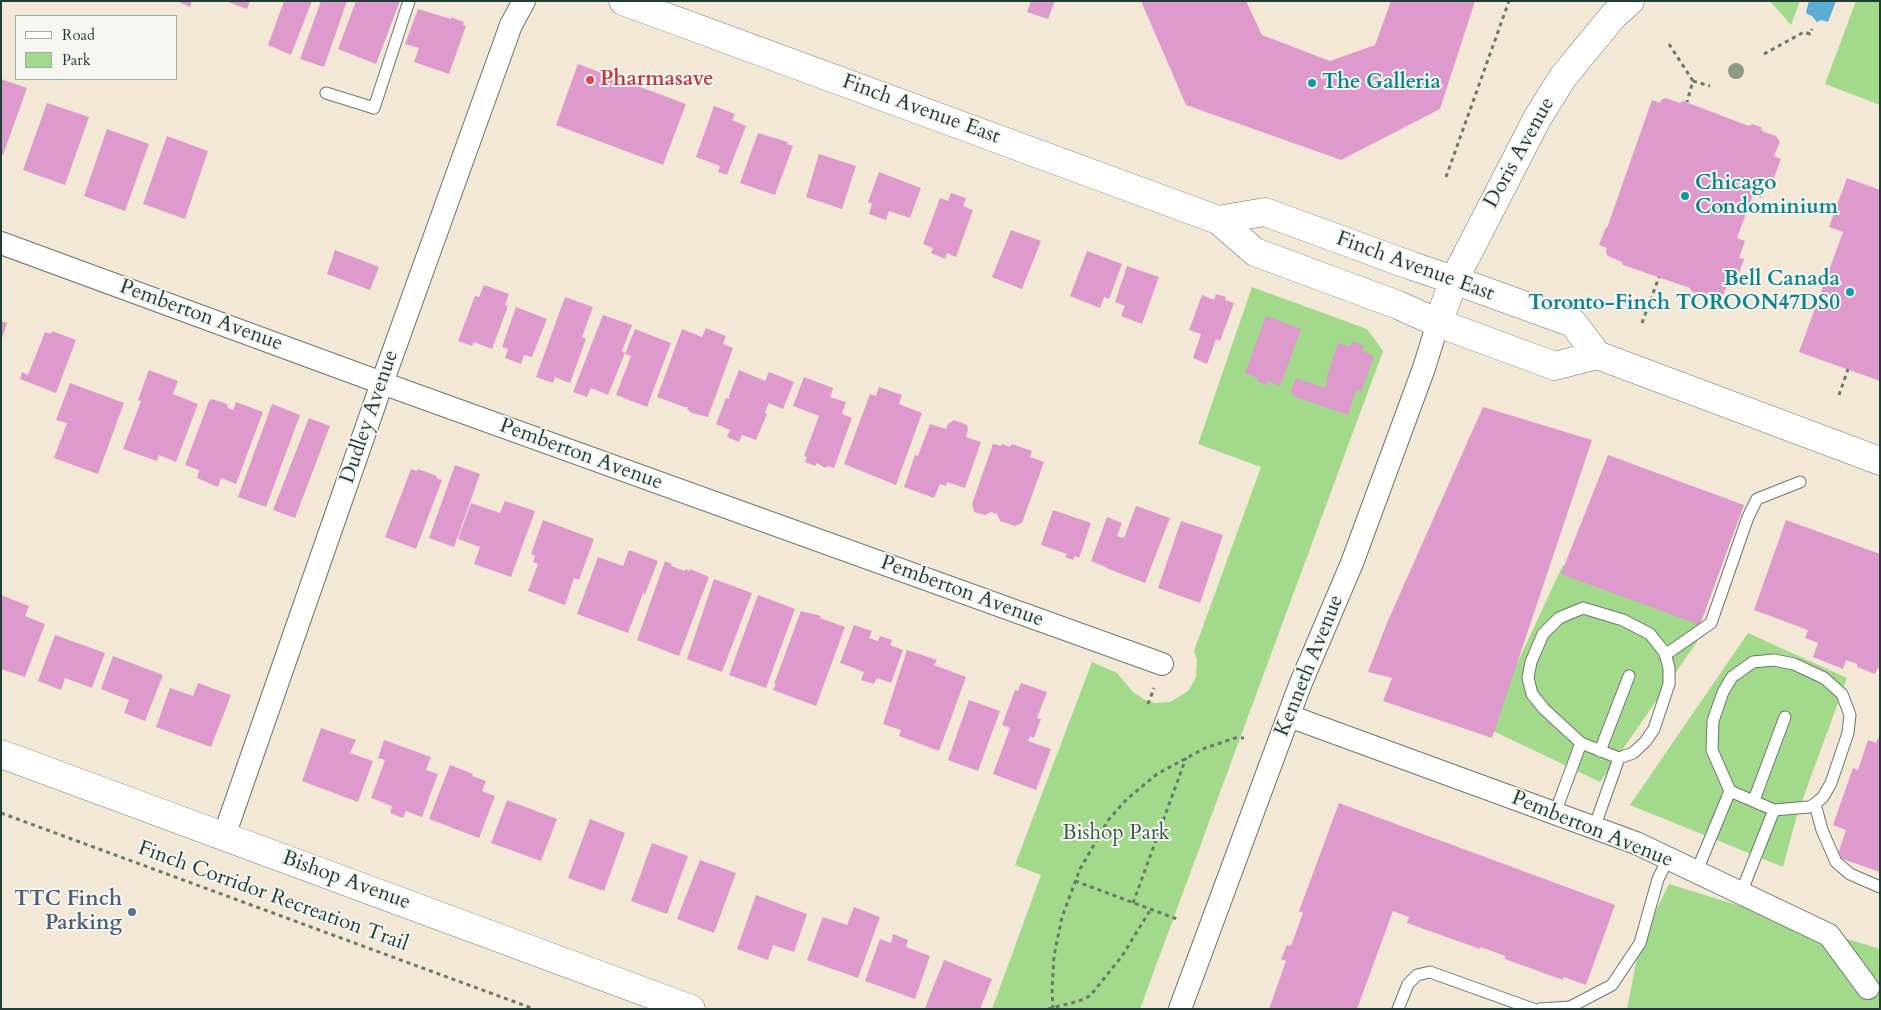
<!DOCTYPE html>
<style>
body{margin:0}
#map{position:relative;width:1881px;height:1010px;overflow:hidden;background:#f3e8d6;font-family:Cardo,serif}
canvas{display:block}
.frame{position:absolute;inset:0;border:2px solid #1f3d34;pointer-events:none}
.legend{position:absolute;left:15px;top:15px;width:162px;height:65px;box-sizing:border-box;background:#f6f6f2;border:1px solid #a0aca6;margin:0;padding:6px 9px;list-style:none;font-size:15px;color:#1f3d34}
.legend li{display:flex;align-items:center;gap:10px;height:25px}
.legend b{width:25px;border:1px solid #a0aca6}
</style>
<div id="map">
<canvas width="1881" height="1010"></canvas>
<div class="frame"></div>
<ul class="legend">
<li><b style="height:6px;background:#fff"></b>Road</li>
<li><b style="height:14px;background:#a3d98a"></b>Park</li>
</ul>
</div>
<script>
const context = document.querySelector('canvas').getContext('2d');
context.lineJoin = 'round';
function fill(path, color) {
  context.fillStyle = color;
  context.fill(path, 'evenodd');
}
function toPath(rows) {
  const path = new Path2D();
  for (const r of rows) {
    path.moveTo(r[0], r[1]);
    for (let i = 2; i < r.length; i += 2) path.lineTo(r[i], r[i + 1]);
  }
  return path;
}
function stroke(path, color, width, dash) {
  context.strokeStyle = color;
  context.lineWidth = width;
  context.lineCap = dash ? 'butt' : 'round';
  context.setLineDash(dash || []);
  context.stroke(path);
}
function write(font, color, halo, rows, align = 'center') {
  context.font = font + ' Cardo,serif';
  context.lineWidth = 4;
  context.setLineDash([]);
  context.textBaseline = 'middle';
  context.strokeStyle = halo;
  context.fillStyle = color;
  for (const [text, x, y, turn = 0] of rows) {
    context.save();
    context.translate(x, y);
    context.rotate((+turn || 0) * Math.PI / 180);
    context.textAlign = isNaN(turn) ? turn : align;
    if (halo) context.strokeText(text, 0, 0);
    context.fillText(text, 0, 0);
    context.restore();
  }
}
const green = toPath([
 [1770,1,1800,1,1791,25],
 [1856,1,1880,1,1880,105,1825,84],
 [1252,287,1367,329,1383,351,1140,1009,992,1009,1041,875,1015,865,1092,662,1117,673,1133,692,1145,700,1155,703,1170,702,1182,695,1189,690,1196,677,1197,660,1194,651,1261,467,1198,444],
 [1563,565,1708,626,1600,782,1487,728],
 [1748,633,1847,678,1797,815,1783,867,1630,805],
 [1669,884,1880,949,1880,1009,1627,1009,1640,943]
]);
const water = toPath([
 [1809,1,1836,1,1828,22,1821,20,1817,22,1812,16,1807,14,1806,12]
]);
const building = toPath([
 [177,1,192,1,190,7],
 [226,1,250,1,247,9],
 [284,1,312,1,291,55,268,45],
 [321,1,347,1,324,67,300,59],
 [356,1,400,1,376,64,338,49],
 [1031,1,1055,1,1048,19,1027,12],
 [1141,1,1246,1,1262,35,1330,61,1375,45,1391,1,1475,1,1440,109,1341,160,1186,105],
 [418,9,451,19,451,17,464,22,463,25,466,26,449,74,414,62,419,48,405,44],
 [578,64,686,104,663,165,556,125],
 [1,79,27,88,3,155,1,154],
 [1666,98,1680,103,1683,101,1749,126,1752,124,1761,127,1762,131,1776,136,1780,142,1774,156,1781,159,1772,183,1767,181,1761,198,1753,195,1737,238,1745,241,1739,258,1744,259,1735,284,1729,281,1723,295,1717,297,1692,292,1690,288,1623,265,1622,262,1608,256,1606,252,1607,248,1599,245,1606,227,1607,228,1652,100,1660,103,1661,100],
 [47,103,89,117,65,185,23,170],
 [714,106,735,114,732,120,746,126,727,175,718,172,720,166,696,157],
 [107,129,149,144,125,211,84,196],
 [758,133,788,142,787,144,793,146,775,195,740,183],
 [167,136,208,151,185,219,143,204],
 [819,154,856,166,842,209,806,197],
 [879,172,921,188,910,218,889,211,886,220,869,214,872,204,868,202],
 [1847,178,1880,190,1880,381,1799,352,1843,232,1829,227],
 [951,193,966,198,963,206,973,210,956,257,947,253,945,259,931,253,933,248,923,244,940,198,948,201],
 [1011,230,1041,241,1022,289,992,277],
 [335,250,379,267,370,290,327,274],
 [1087,251,1122,264,1109,299,1104,297,1100,308,1070,296],
 [1127,266,1159,277,1142,324,1121,316,1125,306,1115,302],
 [484,285,509,294,505,305,508,306,492,349,474,342,472,346,458,341,475,296,479,297],
 [1216,294,1226,297,1225,300,1234,303,1220,341,1216,339,1207,364,1193,358,1201,334,1189,330,1202,295,1214,300],
 [565,297,593,307,582,337,586,339,570,383,555,377,553,383,536,377],
 [516,307,547,319,532,357,524,355,521,364,505,358,508,349,502,347],
 [603,315,632,325,622,351,625,353,608,395,591,388,587,397,573,392],
 [1266,316,1301,329,1280,386,1268,381,1267,385,1257,381,1258,378,1245,373],
 [1,321,7,323,2,338,1,337],
 [706,328,726,336,723,344,733,348,708,417,692,413,687,409,688,407,684,407,657,397,682,329,702,337],
 [635,329,671,343,647,407,616,395,631,356,625,354],
 [52,331,76,340,56,393,20,379,22,372,28,375,45,332,51,334],
 [1352,341,1364,346,1362,351,1374,356,1361,392,1356,390,1348,415,1293,396,1294,394,1290,393,1296,378,1325,388,1328,380,1326,379,1338,343,1350,347],
 [149,370,178,381,173,394,198,404,176,462,159,455,157,461,123,449,141,401,138,400],
 [739,370,765,381,769,372,794,382,783,409,769,403,765,412,767,414,756,440,742,435,739,442,727,437,730,430,716,424,726,398,730,399,729,396],
 [804,377,833,388,830,397,846,402,842,414,852,418,834,468,828,466,825,468,817,463,815,466,805,462,807,457,804,456,819,416,793,406],
 [70,383,124,403,98,474,54,458,67,423,56,420],
 [879,387,902,395,899,404,922,413,896,485,844,464,870,394,876,396],
 [212,399,227,404,228,408,233,410,236,402,263,412,236,484,221,478,218,487,197,478,199,470,185,465,209,401],
 [272,404,300,415,266,507,238,497],
 [1483,407,1592,440,1492,738,1383,701,1392,678,1368,672,1387,623],
 [309,418,330,426,295,518,273,510],
 [954,420,967,425,968,430,966,437,981,442,965,488,947,482,946,486,940,484,934,498,904,487,915,455,918,456,930,424,946,429,948,424],
 [993,444,1001,446,1002,444,1010,447,1012,444,1032,451,1030,457,1044,462,1022,523,1015,526,1000,521,997,514,991,512,985,515,974,512,972,504],
 [1608,455,1744,505,1700,625,1561,574],
 [455,465,480,474,454,547,429,538],
 [411,469,417,471,418,469,437,476,436,478,442,480,416,549,385,537],
 [505,501,535,511,511,577,474,564,480,547,458,539,471,503,500,513],
 [1136,506,1170,518,1145,583,1106,568,1106,567,1091,561,1107,517,1122,523,1117,536,1124,538],
 [1053,510,1091,523,1079,558,1075,556,1073,560,1065,557,1067,554,1041,545],
 [543,520,594,539,579,580,574,578,565,605,528,591,538,564,533,562,535,556,531,554],
 [1786,520,1880,554,1880,668,1878,668,1875,674,1857,667,1857,664,1846,660,1843,669,1813,657,1818,643,1805,638,1808,630,1754,610],
 [1181,521,1223,535,1200,603,1158,588],
 [629,550,658,561,645,594,643,593,628,633,577,614,598,557,623,566],
 [665,561,672,564,671,566,685,571,685,569,690,571,690,569,709,577,679,656,637,640],
 [714,579,752,593,722,672,687,659],
 [1,595,29,606,25,616,45,624,25,677,1,669],
 [758,595,795,609,766,688,729,675],
 [801,611,821,616,820,618,845,627,816,706,773,690,776,684,774,684],
 [854,625,872,631,869,638,878,641,880,636,892,640,890,645,903,650,891,683,877,678,874,684,861,680,864,672,840,663],
 [55,635,105,653,92,688,65,678,61,690,38,681],
 [907,650,937,660,934,665,966,677,939,751,899,736,901,730,883,724],
 [113,656,163,675,145,721,124,713,129,700,101,689],
 [198,683,231,695,211,747,156,727,170,688,193,696],
 [1021,683,1047,692,1037,718,1041,719,1034,738,1030,736,1028,741,1051,749,1036,790,993,774,1010,728,1002,725,1015,690,1018,691],
 [969,700,1000,711,978,771,948,760],
 [321,728,356,740,350,753,373,761,358,802,302,781],
 [1880,734,1880,872,1837,857,1846,830,1833,825,1853,768,1858,770,1868,740,1876,743],
 [384,740,431,757,426,770,438,774,422,817,406,811,403,818,390,813,392,806,371,798,385,760,378,758],
 [450,765,473,774,472,776,486,781,482,791,495,796,479,838,429,819],
 [507,800,557,819,541,861,491,843],
 [1339,803,1615,905,1586,985,1564,977,1563,980,1505,959,1505,956,1481,947,1480,949,1407,923,1409,917,1393,911,1357,1009,1269,1009,1286,961,1281,959,1287,945,1291,946,1303,913,1299,911],
 [590,819,625,833,604,891,568,878],
 [652,843,688,856,667,914,631,901],
 [700,860,736,873,714,933,677,919],
 [756,895,807,914,794,952,773,945,768,960,737,949],
 [854,907,880,917,858,978,807,960,823,917,847,925],
 [893,934,908,940,906,947,930,956,915,999,865,981,880,939,891,943],
 [944,960,992,979,980,1009,925,1008]
]);
const path = toPath([
 [1669,44,1693,81,1687,102],
 [1764,54,1804,32,1810,34,1812,29],
 [1693,81,1710,86],
 [1446,177,1509,1],
 [1642,323,1659,277],
 [1839,395,1848,369],
 [1148,704,1154,688],
 [1,813,534,1009],
 [1075,881,1177,919],
 [1133,903,1186,758],
 [1048,1009,1079,1001,1090,996,1122,956,1151,909],
 [1053,1009,1052,990,1054,956,1062,917,1080,869,1109,819,1127,799,1157,774,1205,748,1235,738,1244,738]
]);
const lane = toPath([
 [326,93,374,108,409,1],
 [1665,655,1711,623,1748,517,1757,499,1800,482],
 [1581,743,1619,758],
 [1600,751,1629,676],
 [1730,791,1774,810],
 [1754,800,1785,717],
 [1815,804,1822,830,1836,862,1850,874,1880,887],
 [1555,813,1581,743,1544,709,1532,694,1528,678,1531,662,1543,634,1559,618,1583,608,1623,620,1650,634,1665,653,1669,668,1669,684,1654,729,1645,742,1633,753,1619,758,1594,828],
 [1696,873,1730,791,1712,750,1713,721,1723,692,1732,677,1753,662,1774,660,1794,664,1824,678,1842,694,1850,715,1848,733,1831,783,1823,797,1815,804,1809,807,1774,810,1741,893],
 [1398,1009,1408,984,1417,975,1430,972,1533,1009],
 [1540,1009,1570,1007,1612,985,1640,943,1658,879,1668,859]
]);
const street = toPath([
 [1,243,382,383,1162,664],
 [1289,716,1636,843,1829,935,1868,988],
 [224,836,382,383,511,25,524,1],
 [1180,1009,1300,685,1352,563,1424,368,1438,323]
]);
const secondary = toPath([
 [623,1,1218,220,1255,252,1398,305,1438,323,1555,366,1597,355],
 [1218,220,1265,212,1412,266,1454,280,1573,323,1597,355,1880,461],
 [1438,323,1454,280,1538,117,1563,77,1614,15,1630,1],
 [1,754,691,1009]
]);
const trees = [
 [1736,71]
];
const markers = [
 [590,80,5,"#e0444e"],
 [1312,83,5,"#0f9aa8"],
 [1685,196,5,"#0f9aa8"],
 [1850,292,5,"#0f9aa8"],
 [132,912,5,"#5c6f8a"]
];
const healthNames = [
 ["Pharmasave",600,80]
];
const cultureNames = [
 ["The Galleria",1322,83],
 ["Chicago",1695,184],
 ["Condominium",1695,208],
 ["Bell Canada",1840,280,"right"],
 ["Toronto-Finch TOROON47DS0",1840,304,"right"]
];
const streetNames = [
 ["Finch Avenue East",921,110,20],
 ["Doris Avenue",1520,153,-61],
 ["Finch Avenue East",1415,267,20],
 ["Pemberton Avenue",201,316,20],
 ["Dudley Avenue",370,417,-71],
 ["Pemberton Avenue",581,455,20],
 ["Pemberton Avenue",962,592,20],
 ["Kenneth Avenue",1310,666,-68],
 ["Pemberton Avenue",1592,830,22],
 ["Bishop Avenue",346,881,20],
 ["Finch Corridor Recreation Trail",273,897,20]
];
const parkNames = [
 ["Bishop Park",1116,834]
];
const serviceNames = [
 ["TTC Finch",122,900],
 ["Parking",122,924]
];
fill(green, '#a3d98a');
fill(water, '#5aaed6');
fill(building, '#de99cd');
stroke(lane, '#69796d', 13);
stroke(street, '#69796d', 24);
stroke(secondary, '#69796d', 29);
stroke(path, '#69796d', 3, [4, 4]);
stroke(lane, '#fff', 11);
stroke(street, '#fff', 22);
stroke(secondary, '#fff', 28);
context.fillStyle = '#8d9b86';
for (const [x, y] of trees) {
  context.beginPath();
  context.arc(x, y, 8, 0, 2 * Math.PI);
  context.fill();
}
for (const [x, y, r, color] of markers) {
  const dot = new Path2D();
  dot.arc(x, y, r, 0, 2 * Math.PI);
  context.fillStyle = color;
  context.fill(dot);
  stroke(dot, '#f6f6f2', 2);
}
write('bold 21px', '#be3a42', '#f6f6f2', healthNames, 'left');
write('bold 21px', '#0d838f', '#f6f6f2', cultureNames, 'left');
write('21px', '#1f3d34', '#f6f6f2', streetNames);
write('21px', '#395c45', '#f6f6f2', parkNames);
write('bold 21px', '#4e5e75', '#f6f6f2', serviceNames, 'right');
</script>
